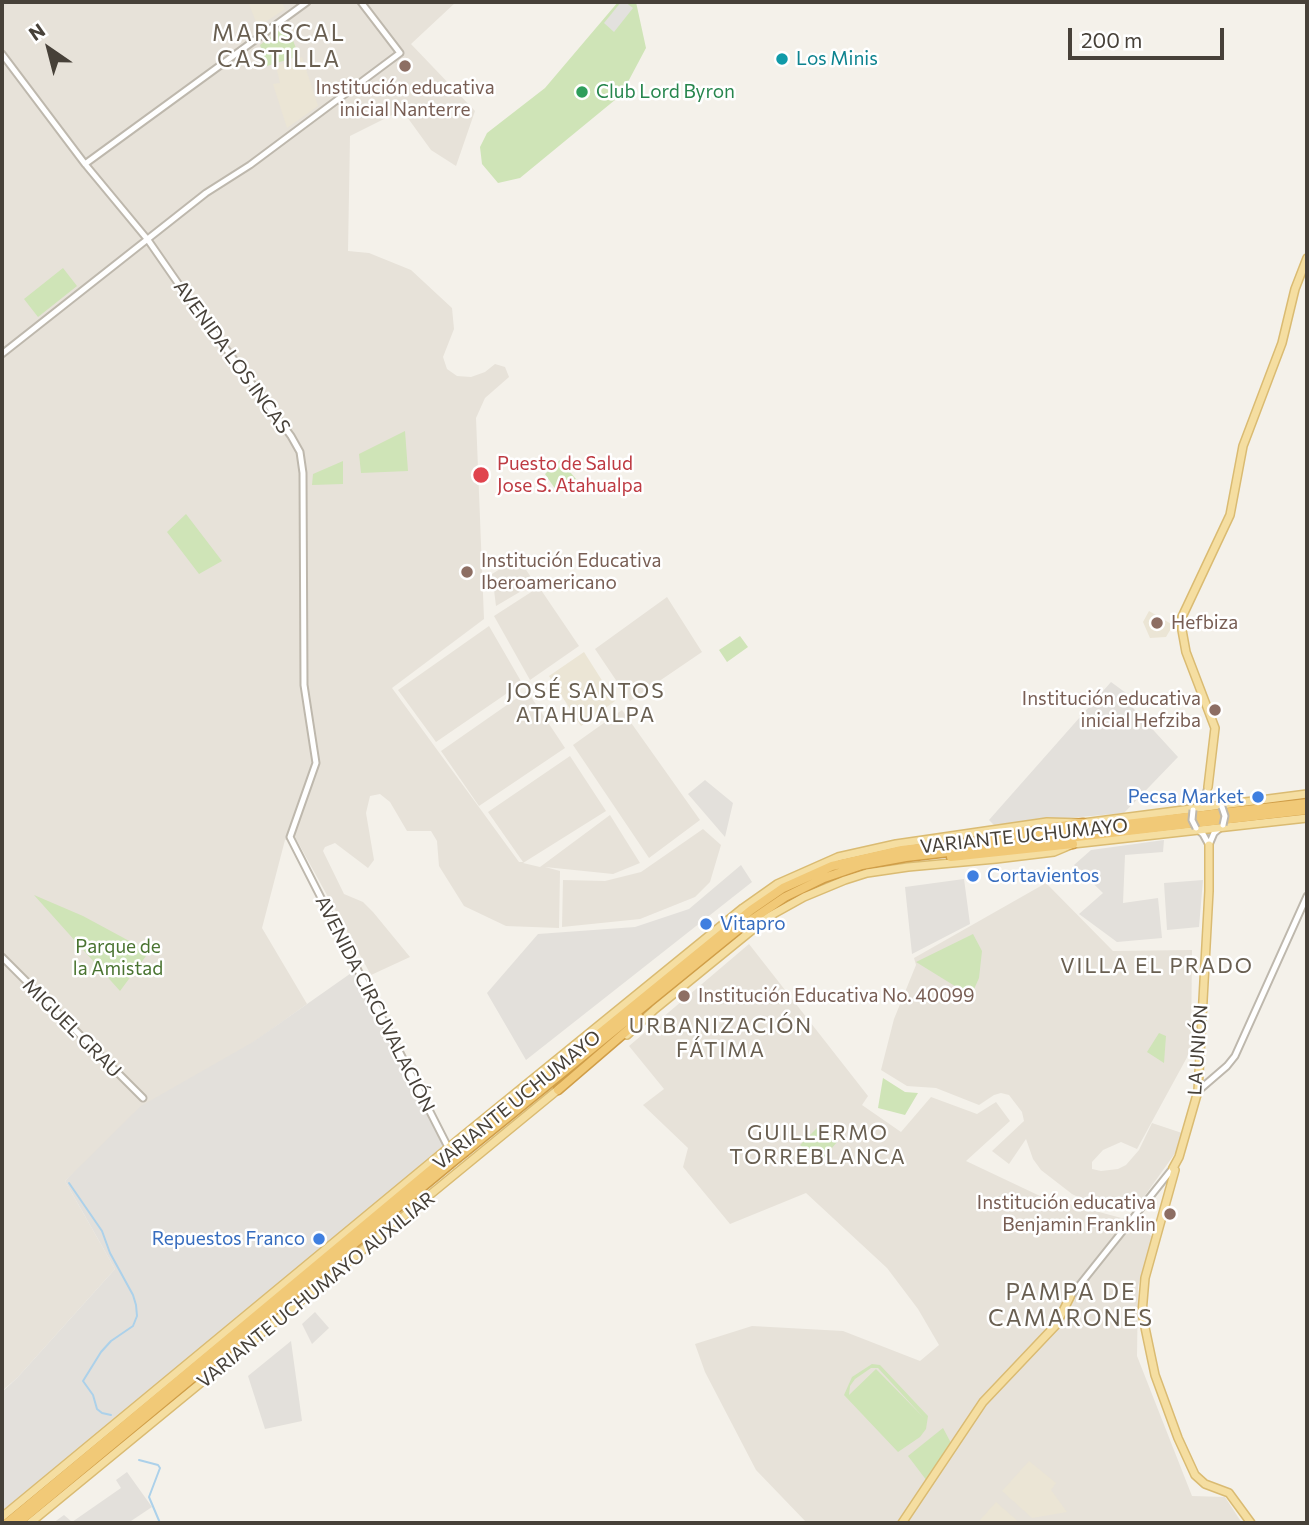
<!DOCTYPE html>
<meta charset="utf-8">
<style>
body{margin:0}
#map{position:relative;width:1309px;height:1525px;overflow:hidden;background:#f4f1ea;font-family:Commissioner,sans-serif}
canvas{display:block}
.frame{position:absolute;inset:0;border:4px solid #474139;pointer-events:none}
.north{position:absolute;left:14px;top:14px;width:70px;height:70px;-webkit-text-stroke:5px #fff;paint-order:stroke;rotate:325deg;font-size:19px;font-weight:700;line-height:28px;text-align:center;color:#474139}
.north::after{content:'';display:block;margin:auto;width:24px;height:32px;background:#474139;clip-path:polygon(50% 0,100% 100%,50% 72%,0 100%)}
.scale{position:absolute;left:1068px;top:28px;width:156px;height:32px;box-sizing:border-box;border:4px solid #474139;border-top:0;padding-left:9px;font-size:21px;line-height:24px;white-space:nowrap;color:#474139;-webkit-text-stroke:5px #fff;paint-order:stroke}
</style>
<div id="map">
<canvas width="1309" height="1525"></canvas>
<div class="frame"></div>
<div class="north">N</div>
<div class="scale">200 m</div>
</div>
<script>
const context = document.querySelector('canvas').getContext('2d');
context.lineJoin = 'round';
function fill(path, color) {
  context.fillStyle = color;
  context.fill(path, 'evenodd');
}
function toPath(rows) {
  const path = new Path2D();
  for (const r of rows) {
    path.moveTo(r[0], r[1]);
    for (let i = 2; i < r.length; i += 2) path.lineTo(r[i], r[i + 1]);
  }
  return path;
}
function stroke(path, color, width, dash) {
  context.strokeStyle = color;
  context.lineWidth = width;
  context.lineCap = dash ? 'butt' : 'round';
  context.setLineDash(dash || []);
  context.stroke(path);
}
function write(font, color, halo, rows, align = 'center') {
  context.font = font + ' Commissioner,sans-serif';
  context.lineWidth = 5;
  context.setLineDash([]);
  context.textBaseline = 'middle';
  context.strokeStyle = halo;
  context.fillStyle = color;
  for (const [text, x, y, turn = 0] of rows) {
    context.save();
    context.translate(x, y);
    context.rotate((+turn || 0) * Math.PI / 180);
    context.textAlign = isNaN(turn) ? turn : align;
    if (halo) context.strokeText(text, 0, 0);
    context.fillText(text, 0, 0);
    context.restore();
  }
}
const residential = toPath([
 [2,2,456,2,411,44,475,111,456,166,431,150,402,110,350,136,348,251,369,253,411,270,452,308,454,329,443,357,447,369,457,376,471,377,485,372,495,364,505,367,509,377,485,398,476,418,484,619,392,688,519,862,523,862,488,812,570,756,606,811,523,863,540,867,610,815,640,863,613,874,545,867,560,871,559,928,506,926,464,906,439,866,437,841,431,831,407,831,390,802,380,794,370,796,366,813,374,860,368,868,335,843,325,847,323,851,344,894,363,902,373,912,410,957,371,975,295,837,285,840,262,928,307,1004,85,1163,65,1181,115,1269,17,1378,2,1391],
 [518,558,535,583,496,606,492,574],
 [539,587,579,646,530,680,494,616],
 [667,597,702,652,630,701,595,649],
 [489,626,522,683,436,742,398,690],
 [527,691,565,748,479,806,441,751],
 [622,710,700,820,649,858,573,745],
 [703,829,721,845,710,882,695,897,640,919,562,927,563,880,605,881,641,872],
 [1046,883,1113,951,1192,950,1191,1050,1137,1149,1121,1142,1103,1150,1092,1162,1092,1169,1101,1171,1118,1169,1126,1165,1139,1150,1152,1123,1182,1133,1176,1152,1141,1201,1129,1207,1084,1200,1072,1194,1041,1170,1033,1159,1026,1139,1009,1164,992,1151,1024,1121,1022,1112,1009,1095,1001,1093,994,1095,979,1105,936,1088,907,1086,881,1070,894,1019,916,965,914,958],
 [749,944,868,1096,862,1105,901,1132,931,1097,977,1114,996,1102,1010,1121,966,1161,1040,1196,1125,1219,1153,1237,1138,1286,1137,1356,1192,1496,1225,1497,1242,1523,807,1523,756,1470,705,1372,695,1344,752,1326,843,1331,920,1361,939,1345,918,1309,887,1268,806,1193,730,1224,683,1167,688,1148,643,1105,664,1089,629,1046]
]);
const industrial = toPath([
 [1111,682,1126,693,1123,697,1178,757,1124,813,994,825,989,820],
 [705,780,733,803,725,837,688,794],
 [1164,840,1163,852,1125,855,1123,903,1158,898,1162,938,1117,942,1079,914,1103,893,1074,865,1091,850],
 [741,865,752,882,526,1060,487,993,538,934,635,927,689,909],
 [964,879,970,924,912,954,905,887],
 [1203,880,1199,927,1167,930,1164,883],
 [354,971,444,1148,2,1515,2,1392,17,1378,115,1269,65,1181,141,1106,253,1042],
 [315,1312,329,1328,312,1344,302,1324],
 [291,1341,302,1421,265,1429,248,1376],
 [127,1472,152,1507,128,1523,53,1523,64,1515,72,1522,121,1488,116,1480]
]);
const education = toPath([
 [248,2,282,2,285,9,258,27],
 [302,57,318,106,287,128,273,84,280,83,276,66],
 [1149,611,1173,625,1166,637,1150,638,1143,622],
 [584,652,615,701,581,726,549,676],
 [1029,1461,1056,1483,1051,1490,1067,1512,1032,1518,1002,1491],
 [996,1502,1020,1523,983,1523,980,1520]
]);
const green = toPath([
 [618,2,636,2,646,48,621,95,520,178,498,183,482,164,480,147,487,133,545,88],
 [287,25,299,56,267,66,260,45],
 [63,268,77,286,38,317,24,299],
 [405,431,408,471,361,473,359,454],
 [560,460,576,479,558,493,545,474],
 [343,461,343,484,312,485,313,474],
 [186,514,222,561,199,574,167,532],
 [740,636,748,647,727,662,719,650],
 [34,895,83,916,146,950,146,956,120,991],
 [973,934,982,951,979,978,971,996,916,962],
 [1159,1033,1166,1036,1164,1063,1147,1052],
 [883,1078,905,1092,918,1093,905,1115,878,1108],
 [818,1127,837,1142,820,1162,800,1145],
 [872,1364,880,1365,928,1416,926,1429,920,1437,898,1452,844,1395,852,1377],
 [871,1368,878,1368,924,1418,876,1369,849,1395,850,1386,855,1379],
 [943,1428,951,1443,927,1481,908,1456]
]);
const parking = toPath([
 [621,2,625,2,633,8,614,32,604,23]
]);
const stream = toPath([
 [69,1183,102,1231,110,1253,133,1295,136,1305,137,1316,133,1326,111,1341,101,1352,83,1381,93,1395,97,1409,102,1413,111,1415],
 [139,1460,158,1465,160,1468,149,1497,160,1523]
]);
const minor = toPath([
 [2,54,85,164,148,240,191,302,291,436,300,452,303,473,304,685,316,763,290,837,449,1149],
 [85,164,307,2],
 [2,354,206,193,250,165,400,53,361,2],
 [1195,808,1204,800,1208,787],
 [1197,829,1203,834,1209,845],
 [1209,845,1214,833,1220,828],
 [2,957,143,1098],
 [1198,1091,1227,1066,1235,1056,1307,896],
 [1070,1297,1173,1168]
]);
const major = toPath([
 [1208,787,1215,728,1186,652,1182,630,1182,617,1230,515,1243,446,1282,343,1295,289,1307,258],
 [1209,845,1209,891,1198,1091,1179,1157,1173,1168,1175,1170,1145,1278,1142,1313,1155,1375,1178,1438,1195,1475,1205,1484,1229,1493,1251,1523],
 [627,1035,655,1009,768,917,804,897,845,880,867,873,908,867,996,859,1054,852,1073,844,1307,818],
 [2,1517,448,1148,743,908,777,884,838,857,896,844,1047,822,1083,823,1307,794],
 [30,1523,560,1088],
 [902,1523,983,1402,1056,1325,1070,1297]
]);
const highway = toPath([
 [1017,832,1083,823],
 [951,857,1073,844],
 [558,1090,629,1029,639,1017],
 [460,1147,751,910,783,888,832,866,902,850,1307,803],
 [465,1152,744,925,785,897,824,878,862,865,906,857,1307,810],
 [7,1523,445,1158],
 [18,1523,449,1165]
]);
const minorBridge = toPath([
 [1222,807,1225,816,1223,825],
 [1193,810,1192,820,1196,828]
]);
const highwayBridge = toPath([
 [445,1158,460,1147],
 [449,1165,465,1152]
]);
const markers = [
 [782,59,7,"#0f9aa8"],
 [405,66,7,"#8d6e63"],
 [582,92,7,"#2e9e5b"],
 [481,475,9,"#e0444e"],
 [467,572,7,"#8d6e63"],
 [1157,623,7,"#8d6e63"],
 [1215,710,7,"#8d6e63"],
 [1258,797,7,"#3f7fe0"],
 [973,876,7,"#3f7fe0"],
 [706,924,7,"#3f7fe0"],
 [684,996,7,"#8d6e63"],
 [1170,1214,7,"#8d6e63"],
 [319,1239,7,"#3f7fe0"]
];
const cultureNames = [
 ["Los Minis",796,59]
];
const educationNames = [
 ["Institución educativa",405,88,"center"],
 ["inicial Nanterre",405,110,"center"],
 ["Institución Educativa",481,561],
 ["Iberoamericano",481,583],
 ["Hefbiza",1171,623],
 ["Institución educativa",1201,699,"right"],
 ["inicial Hefziba",1201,721,"right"],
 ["Institución Educativa No. 40099",698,996],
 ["Institución educativa",1156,1203,"right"],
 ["Benjamin Franklin",1156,1225,"right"]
];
const leisureNames = [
 ["Club Lord Byron",596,92]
];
const streetNames = [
 ["AVENIDA LOS INCAS",232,357,54],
 ["VARIANTE UCHUMAYO",1024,836,-6],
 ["AVENIDA CIRCUVALACIÓN",375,1004,63],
 ["MIGUEL GRAU",72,1028,45],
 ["LA UNIÓN",1198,1050,-86],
 ["VARIANTE UCHUMAYO",517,1100,-39],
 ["VARIANTE UCHUMAYO AUXILIAR",316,1290,-39]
];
const healthNames = [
 ["Puesto de Salud",497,464],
 ["Jose S. Atahualpa",497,486]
];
const shopNames = [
 ["Pecsa Market",1244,797],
 ["Cortavientos",987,876,"left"],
 ["Vitapro",720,924,"left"],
 ["Repuestos Franco",305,1239]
];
const parkNames = [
 ["Parque de",118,947],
 ["la Amistad",118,969]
];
const neighbourhoodNames = [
 ["JOSÉ SANTOS",586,691],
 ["ATAHUALPA",586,715],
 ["VILLA EL PRADO",1157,966],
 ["URBANIZACIÓN",721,1026],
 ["FÁTIMA",721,1050],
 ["GUILLERMO",818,1133],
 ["TORREBLANCA",818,1157]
];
const quarterNames = [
 ["MARISCAL",279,33],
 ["CASTILLA",279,59],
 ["PAMPA DE",1071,1292],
 ["CAMARONES",1071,1318]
];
fill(residential, '#e7e2d9');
fill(industrial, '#e3e0db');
fill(education, '#ebe5d5');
fill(green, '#cfe4b7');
fill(parking, '#e3e1de');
stroke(stream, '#acd1ea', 2);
stroke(minor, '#beb8ad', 9);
stroke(major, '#dabb72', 10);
stroke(highway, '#d09e48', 11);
stroke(minor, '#fff', 5);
stroke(major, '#f5dea1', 7);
stroke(highway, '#f1c977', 8);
stroke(minorBridge, '#beb8ad', 9, []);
stroke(highwayBridge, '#d09e48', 11, []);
stroke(minorBridge, '#fff', 5);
stroke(highwayBridge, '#f1c977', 8);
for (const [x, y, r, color] of markers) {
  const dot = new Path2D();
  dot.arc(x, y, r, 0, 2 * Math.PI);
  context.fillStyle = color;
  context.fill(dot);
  stroke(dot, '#fff', 2.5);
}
write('19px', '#0d838f', '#fff', cultureNames, 'left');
write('19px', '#785e54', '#fff', educationNames, 'left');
write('19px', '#27864d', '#fff', leisureNames, 'left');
write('19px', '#474139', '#fff', streetNames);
write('19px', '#be3a42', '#fff', healthNames, 'left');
write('19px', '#366cbe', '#fff', shopNames, 'right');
write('19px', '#4a7431', '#fff', parkNames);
context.letterSpacing = '2px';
write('21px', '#695f51', '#fff', neighbourhoodNames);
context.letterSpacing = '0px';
context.letterSpacing = '2px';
write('23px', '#695f51', '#fff', quarterNames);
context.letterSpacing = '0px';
</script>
